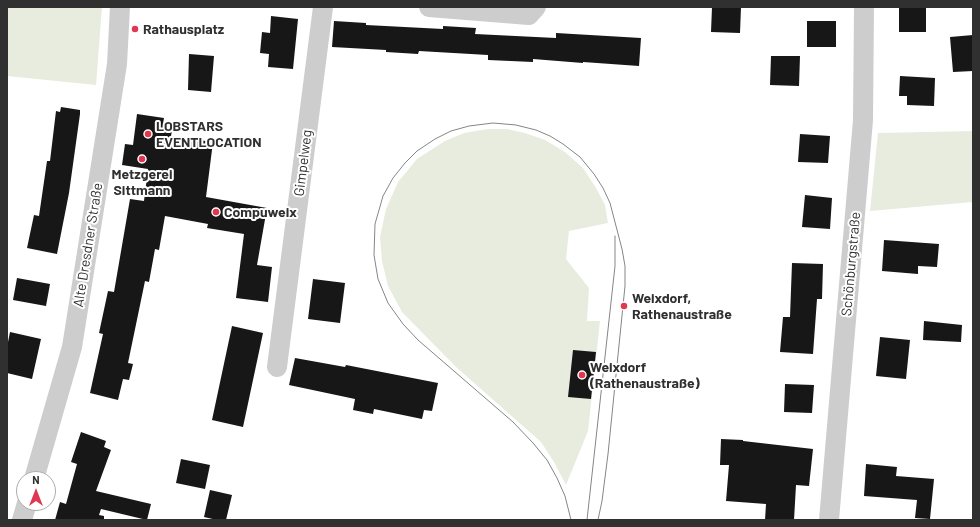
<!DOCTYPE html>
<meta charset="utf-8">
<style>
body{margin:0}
#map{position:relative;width:980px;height:527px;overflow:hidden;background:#fff;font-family:Barlow,sans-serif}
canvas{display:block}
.frame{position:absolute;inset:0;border:8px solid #303030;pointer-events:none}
.north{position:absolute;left:16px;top:471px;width:40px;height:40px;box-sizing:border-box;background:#fff;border:1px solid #acacac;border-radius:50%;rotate:0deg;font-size:11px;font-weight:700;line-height:16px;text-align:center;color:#303030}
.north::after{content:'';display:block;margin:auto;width:14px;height:18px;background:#e13851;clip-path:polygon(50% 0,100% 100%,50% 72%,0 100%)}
</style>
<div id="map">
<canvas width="980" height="527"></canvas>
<div class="frame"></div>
<div class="north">N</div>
</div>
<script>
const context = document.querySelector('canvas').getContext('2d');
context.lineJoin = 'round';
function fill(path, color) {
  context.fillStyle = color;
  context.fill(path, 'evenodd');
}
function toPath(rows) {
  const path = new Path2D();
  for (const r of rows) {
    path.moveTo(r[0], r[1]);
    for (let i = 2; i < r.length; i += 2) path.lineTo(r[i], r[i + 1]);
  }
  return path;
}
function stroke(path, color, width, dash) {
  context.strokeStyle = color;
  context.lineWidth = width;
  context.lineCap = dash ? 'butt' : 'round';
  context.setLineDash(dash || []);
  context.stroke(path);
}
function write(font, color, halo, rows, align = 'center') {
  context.font = font + ' Barlow,sans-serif';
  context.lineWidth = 4;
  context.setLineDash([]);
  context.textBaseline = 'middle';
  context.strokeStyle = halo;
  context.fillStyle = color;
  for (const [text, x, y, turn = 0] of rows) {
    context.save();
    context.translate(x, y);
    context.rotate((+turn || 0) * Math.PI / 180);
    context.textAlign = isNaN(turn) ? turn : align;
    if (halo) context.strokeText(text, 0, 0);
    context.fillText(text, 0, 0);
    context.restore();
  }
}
const green = toPath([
 [7,7,102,7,96,85,7,76],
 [488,129,507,129,525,133,545,140,565,152,583,168,596,188,605,205,608,223,569,231,566,259,589,288,587,321,600,321,588,431,566,485,554,462,541,442,456,367,402,312,388,286,382,261,380,237,386,209,398,182,417,159,445,141,464,133],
 [973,131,973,202,870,211,878,133]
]);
const building = toPath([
 [712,7,741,7,740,33,711,32],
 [899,7,926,7,926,32,899,32],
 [271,16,298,19,293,69,268,67,269,54,260,53,262,32,270,33],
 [334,21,366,23,366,25,443,29,443,26,476,28,475,34,556,38,556,33,641,38,639,66,583,62,583,63,533,59,533,62,488,60,488,55,419,51,418,54,386,52,386,50,332,47],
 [807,21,836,21,836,47,807,47],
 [973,35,973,71,953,72,950,37],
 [189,54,214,56,211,92,188,90],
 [771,56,800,56,799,86,770,85],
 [900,76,935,78,934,106,907,105,907,96,899,96],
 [61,107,80,110,80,114,69,193,57,254,27,248,34,215,39,216,47,161,50,161,56,111,60,112],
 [137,114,164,118,163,124,173,125,171,136,213,142,206,197,267,208,257,265,272,267,268,302,236,298,244,234,207,228,208,224,165,216,159,250,155,249,149,282,145,281,128,363,133,364,129,380,123,379,118,400,90,393,103,334,99,333,108,291,114,292,130,199,144,201,148,169,122,165,125,144,133,145],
 [800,134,830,136,828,163,798,162],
 [805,195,832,198,830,229,802,227],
 [884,240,939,244,937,267,918,266,918,274,882,271],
 [792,263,823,264,822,299,817,299,813,354,780,352,783,317,790,317],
 [17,278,50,284,46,306,13,300],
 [313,279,345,283,340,323,308,319],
 [924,321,962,325,961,342,923,340],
 [232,326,263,333,243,427,212,420],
 [10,332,41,339,32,379,7,373,7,347],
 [880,337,910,340,906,379,876,376],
 [573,350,596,352,591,399,568,397],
 [295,358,345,367,346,365,438,383,432,411,424,410,422,419,374,409,373,414,353,410,355,399,289,385],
 [785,384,814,385,812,413,784,412],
 [81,432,106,441,104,447,111,450,96,491,151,504,147,520,101,509,99,515,104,516,104,520,55,520,60,502,66,504,77,464,71,462],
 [721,439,743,440,743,441,813,449,809,486,796,485,794,520,765,520,766,504,726,501,729,465,720,465],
 [181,459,210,465,205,489,176,483],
 [866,464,897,467,896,476,934,479,930,519,915,518,917,500,864,496],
 [210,490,232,495,226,520,217,520,204,517]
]);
const minor = toPath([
 [429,7,529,15,536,7],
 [277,367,323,7],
 [34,479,72,347,117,64,120,7],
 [22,520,27,503],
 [829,520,863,120,864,7]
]);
const tram = toPath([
 [571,520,565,496,557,478,547,460,533,443,513,422,418,340,403,324,388,303,378,279,374,255,375,224,383,196,393,178,405,163,417,151,435,139,451,131,469,126,493,123,516,125,536,130,550,136,563,144,580,157,594,174,603,188,610,203,622,249,625,266,625,286,608,454,602,501,598,520],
 [587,520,615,266,615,236]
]);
const markers = [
 [135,29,4,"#e13851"],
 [148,134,4,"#e13851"],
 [142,159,4,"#e13851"],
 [216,212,4,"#e13851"],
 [624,306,4,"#e13851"],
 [582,375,4,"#e13851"]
];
const poiNames = [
 ["Rathausplatz",143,29],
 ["LOBSTARS",156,126],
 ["EVENTLOCATION",156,142],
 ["Metzgerei",142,174,"center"],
 ["Sittmann",142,190,"center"],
 ["Compuweix",224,212],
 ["Weixdorf,",632,298],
 ["Rathenaustraße",632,314],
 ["Weixdorf",590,367],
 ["(Rathenaustraße)",590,383]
];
const streetNames = [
 ["Gimpelweg",303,163,-83],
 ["Alte Dresdner Straße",88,245,-81],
 ["Schönburgstraße",851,264,-85]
];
fill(green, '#e7ecde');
fill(building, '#171717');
stroke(minor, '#cdcdcd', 20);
stroke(tram, '#858585', 1);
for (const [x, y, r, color] of markers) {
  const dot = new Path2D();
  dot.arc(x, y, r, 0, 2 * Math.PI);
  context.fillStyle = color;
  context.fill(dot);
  stroke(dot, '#fff', 1.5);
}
write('bold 14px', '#303030', '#fff', poiNames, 'left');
write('14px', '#303030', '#fff', streetNames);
</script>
